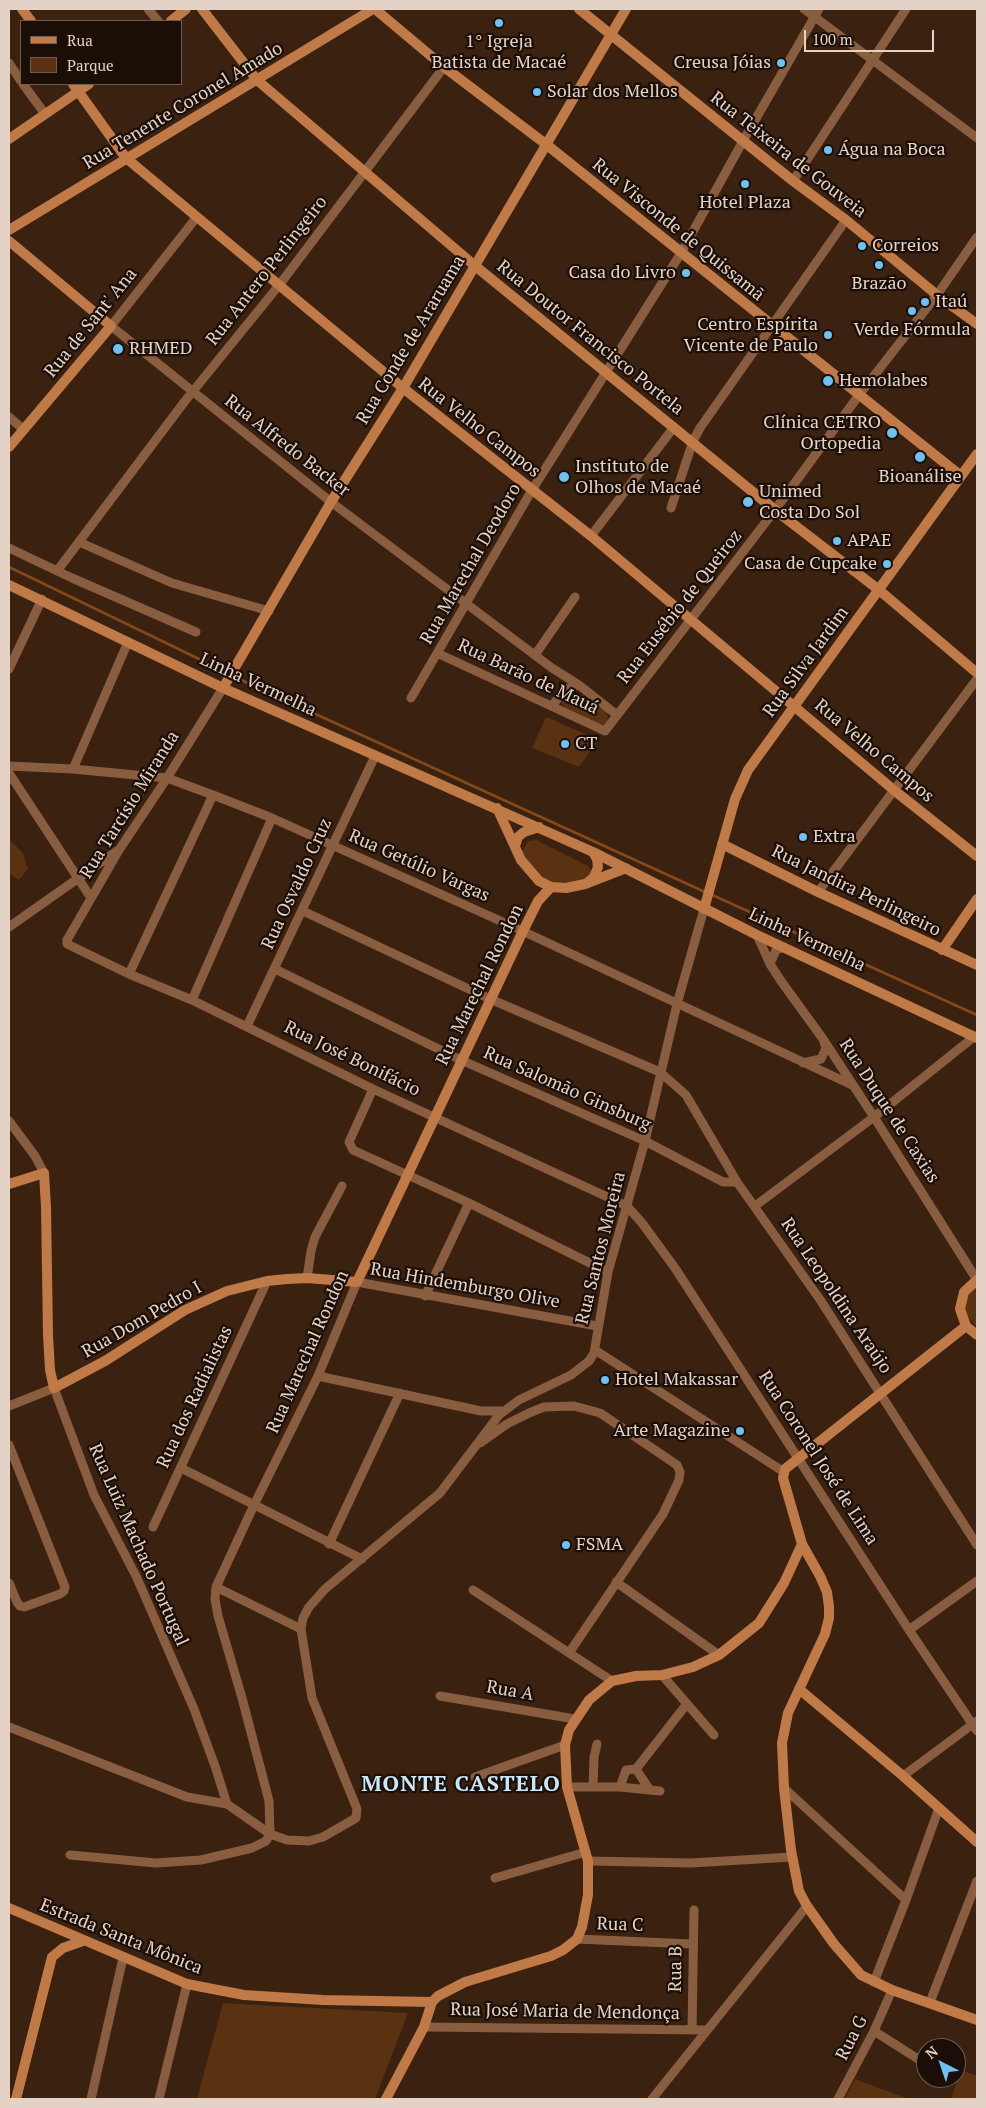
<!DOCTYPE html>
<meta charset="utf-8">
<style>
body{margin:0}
#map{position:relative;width:986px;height:2108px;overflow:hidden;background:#3b210f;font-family:"PT Serif",serif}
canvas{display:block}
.frame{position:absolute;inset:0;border:10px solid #e4d2c7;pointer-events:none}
.legend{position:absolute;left:20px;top:20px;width:162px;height:65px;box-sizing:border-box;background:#1a0e07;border:1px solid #6b5c54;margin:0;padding:6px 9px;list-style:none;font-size:15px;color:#e4d2c7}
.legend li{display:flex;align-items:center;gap:10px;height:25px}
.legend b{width:25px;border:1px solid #6b5c54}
.north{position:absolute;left:916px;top:2038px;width:50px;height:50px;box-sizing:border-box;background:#1a0e07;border:1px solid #6b5c54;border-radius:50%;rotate:319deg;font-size:14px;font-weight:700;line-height:20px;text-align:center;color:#e4d2c7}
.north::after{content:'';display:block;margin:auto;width:18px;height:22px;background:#6dc2f3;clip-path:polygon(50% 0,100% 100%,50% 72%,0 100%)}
.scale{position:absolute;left:804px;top:30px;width:130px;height:22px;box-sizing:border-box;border:2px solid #e4d2c7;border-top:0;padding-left:6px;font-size:15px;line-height:18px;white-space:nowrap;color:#e4d2c7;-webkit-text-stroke:4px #1a0e07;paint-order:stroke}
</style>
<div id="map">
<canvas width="986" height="2108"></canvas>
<div class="frame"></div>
<ul class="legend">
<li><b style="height:6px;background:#c07a47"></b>Rua</li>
<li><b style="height:14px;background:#5a3111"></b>Parque</li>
</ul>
<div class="north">N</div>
<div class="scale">100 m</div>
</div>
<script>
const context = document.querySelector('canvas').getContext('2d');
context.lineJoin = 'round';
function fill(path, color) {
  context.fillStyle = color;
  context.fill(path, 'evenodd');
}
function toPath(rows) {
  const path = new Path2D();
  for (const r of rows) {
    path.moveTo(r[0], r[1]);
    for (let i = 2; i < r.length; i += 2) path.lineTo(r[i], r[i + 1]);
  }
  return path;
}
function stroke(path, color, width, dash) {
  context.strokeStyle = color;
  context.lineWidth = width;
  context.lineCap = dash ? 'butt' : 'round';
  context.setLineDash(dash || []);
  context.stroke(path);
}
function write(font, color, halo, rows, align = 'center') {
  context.font = font + ' "PT Serif",serif';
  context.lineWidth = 4.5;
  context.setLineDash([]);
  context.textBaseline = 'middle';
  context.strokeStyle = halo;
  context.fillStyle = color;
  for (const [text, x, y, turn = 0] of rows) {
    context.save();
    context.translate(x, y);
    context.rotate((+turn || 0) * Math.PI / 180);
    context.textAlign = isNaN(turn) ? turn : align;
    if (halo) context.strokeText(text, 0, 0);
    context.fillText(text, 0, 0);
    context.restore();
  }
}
const green = toPath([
 [569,691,572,691,607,711,608,721,605,724,598,724,564,707,561,702,562,699],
 [546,717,599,740,579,767,532,748],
 [9,839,23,853,28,869,19,880,9,874],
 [536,840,588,866,593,874,590,880,560,886,539,878,521,853,528,841],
 [977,1284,977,1328,967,1315,965,1307,970,1291],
 [223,2003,408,2013,375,2099,197,2099],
 [961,2070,977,2076,977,2099,951,2099],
 [855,2079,909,2099,845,2099]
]);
const stream = toPath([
 [9,567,226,672],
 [241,680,705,892],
 [710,894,977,1015]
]);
const street = toPath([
 [148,9,158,21],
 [804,9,977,138],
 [9,63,21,81],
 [23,84,45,114],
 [793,181,906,9],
 [196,218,111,326,331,502,552,668,579,685],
 [9,417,24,430],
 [671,508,693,441,700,428,846,220],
 [591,536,674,427],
 [79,542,172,583,269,611],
 [9,548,72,578,196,632],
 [57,571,185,401,280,284,444,67],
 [437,653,605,731,775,510,859,395,937,295,977,237],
 [535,655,575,597],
 [9,669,42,599],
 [223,688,167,778,119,850,67,940,67,944,129,974,192,1000,373,1089,627,1206,642,1223,675,1268,909,1630,977,1731],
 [565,689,579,685,617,715],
 [411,698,532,490,681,253,743,141,819,9],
 [552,706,565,689],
 [9,766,73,769,167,778,213,795,272,818,516,928,852,1085],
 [73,769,128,642],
 [9,773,91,898],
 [818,892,977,679],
 [303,911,490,999,660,1072,686,1095,737,1182,821,1301,977,1545],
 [9,927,117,851],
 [757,935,770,964,781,981,823,1039,874,1117,977,1280],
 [770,964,776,950,784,947],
 [275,969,461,1060,645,1141,723,1182,737,1182],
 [129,974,213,795],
 [192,1000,272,818],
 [247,1026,375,756],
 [803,1063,821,1059,826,1048,824,1042],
 [373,1089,349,1142,353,1150,469,1203,608,1272],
 [9,1121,35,1156,44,1173],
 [755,1206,874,1117,975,1036],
 [307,1278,311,1251,315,1237,342,1186],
 [425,1296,469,1203],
 [595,1350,784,1472],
 [318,1376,481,1411,504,1411],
 [9,1406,54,1388,94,1495,137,1578,194,1709,215,1766,227,1804],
 [480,1443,507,1424,529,1413,544,1407,574,1406,600,1413,677,1465,680,1472,679,1480,663,1514,569,1653],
 [9,1445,65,1587,64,1591,60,1594,24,1607,20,1606,17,1602,9,1583],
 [181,1468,362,1559],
 [153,1527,267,1281],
 [329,1544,400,1393],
 [616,1582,719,1655],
 [216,1587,301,1629],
 [473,1590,612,1681],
 [909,1630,977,1581],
 [662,1675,714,1735],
 [440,1696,575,1719],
 [9,1727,187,1797,227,1804,270,1834,287,1840,309,1841,323,1837,356,1818,357,1809,312,1698,301,1629,303,1618,309,1607,325,1589,440,1493,499,1415,519,1400,571,1375,589,1361,594,1353,608,1272,645,1141,677,1004,704,909],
 [636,1769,686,1705],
 [903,1776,977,1721],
 [475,1777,565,1745],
 [567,1787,620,1787,660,1791],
 [593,1787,594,1757,597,1744],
 [620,1787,626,1770,636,1769,649,1789],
 [784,1788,906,1900],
 [270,1834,269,1801,242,1698,218,1616,215,1599,216,1587,254,1505,318,1376,357,1282,597,1326],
 [70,1855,156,1863,201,1860,252,1848,266,1841,270,1834],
 [588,1861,691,1863,792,1857],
 [495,1878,586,1852],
 [577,1939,692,1944],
 [874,1982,906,1900,939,1808],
 [930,2002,977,1881],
 [424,2027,707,2030],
 [692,2029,694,1910],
 [874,2031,926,2064],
 [91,2099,123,1958],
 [159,2099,187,1984],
 [652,2099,807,1906],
 [838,2099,874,2031,892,1990]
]);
const secondary = toPath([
 [22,9,31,21],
 [202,9,257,80,474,265,775,510,879,590,977,673],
 [375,9,444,67,547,145,961,476],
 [579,9,793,181,846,220,937,295,977,324],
 [171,21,186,9],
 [73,84,126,158,403,388,591,536,895,791,977,856],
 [9,139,89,84],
 [9,230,373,9],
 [9,241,111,326,9,447],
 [9,585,223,688,593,852,757,935,977,1038],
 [223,688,331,502,403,388,626,9],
 [497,808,521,860,539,881,551,887,566,888,585,884,626,868],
 [722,844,818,892,977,965],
 [515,846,518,837,524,832,539,827],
 [587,883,594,877,598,867,597,859,593,852],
 [704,909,735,799,748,770,977,454],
 [942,950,977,899],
 [9,1184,44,1173,46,1207,48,1335,50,1370,54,1388,105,1361,185,1310,227,1291,267,1281,287,1279,307,1278,357,1282,523,931,538,901,551,887],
 [977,1280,964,1292,960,1309,966,1326,977,1335],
 [802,1544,820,1576,827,1592,829,1607,829,1618,825,1634,788,1713,782,1743,784,1788,791,1850,799,1891,807,1906,834,1944,861,1975,892,1990,977,2020],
 [799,1689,903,1776,977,1842],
 [9,1908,187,1984,244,1995,323,2000,432,2002],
 [16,2099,52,1957,63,1948,83,1941],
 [386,2099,424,2027,432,2002,438,1996,465,1982,551,1956,563,1950,577,1939,582,1927,588,1895,588,1861,567,1787,565,1745,569,1730,589,1700,612,1681,636,1676,662,1675,693,1667,719,1655,759,1623,784,1583,802,1544,783,1478,785,1469,966,1326]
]);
const markers = [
 [499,23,5,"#6dc2f3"],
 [781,63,5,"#6dc2f3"],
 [537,92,5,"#6dc2f3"],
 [828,150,5,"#6dc2f3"],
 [745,184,5,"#6dc2f3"],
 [862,246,5,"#6dc2f3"],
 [879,265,5,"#6dc2f3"],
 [686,273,5,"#6dc2f3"],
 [925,302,5,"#6dc2f3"],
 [912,311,5,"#6dc2f3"],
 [828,335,5,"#6dc2f3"],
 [118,349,6,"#6dc2f3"],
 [828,381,6,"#6dc2f3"],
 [892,433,6,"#6dc2f3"],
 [920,457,6,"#6dc2f3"],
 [564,477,6,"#6dc2f3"],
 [748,502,6,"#6dc2f3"],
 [837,541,5,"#6dc2f3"],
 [887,564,5,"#6dc2f3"],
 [565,744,5,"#6dc2f3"],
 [803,837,5,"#6dc2f3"],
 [605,1380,5,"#6dc2f3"],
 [740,1431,5,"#6dc2f3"],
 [566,1545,5,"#6dc2f3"]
];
const poiNames = [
 ["1° Igreja",499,42,"center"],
 ["Batista de Macaé",499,63,"center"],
 ["Creusa Jóias",771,63,"right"],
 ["Solar dos Mellos",547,92],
 ["Água na Boca",838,150],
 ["Hotel Plaza",745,203,"center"],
 ["Correios",872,246],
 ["Casa do Livro",676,273,"right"],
 ["Brazão",879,284,"center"],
 ["Itaú",935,302],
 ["Centro Espírita",818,325,"right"],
 ["Vicente de Paulo",818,346,"right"],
 ["Verde Fórmula",912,330,"center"],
 ["RHMED",129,349],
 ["Hemolabes",839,381],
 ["Clínica CETRO",881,423,"right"],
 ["Ortopedia",881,444,"right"],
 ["Instituto de",575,467],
 ["Olhos de Macaé",575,488],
 ["Bioanálise",920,477,"center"],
 ["Unimed",759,492],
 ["Costa Do Sol",759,513],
 ["APAE",847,541],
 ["Casa de Cupcake",877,564,"right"],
 ["CT",575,744],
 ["Extra",813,837],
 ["Hotel Makassar",615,1380],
 ["Arte Magazine",730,1431,"right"],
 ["FSMA",576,1545]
];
const streetNames = [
 ["Rua Tenente Coronel Amado",183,106,-31],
 ["Rua Teixeira de Gouveia",788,155,38],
 ["Rua Visconde de Quissamã",678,230,39],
 ["Rua Antero Perlingeiro",267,271,-52],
 ["Rua de Sant' Ana",91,323,-51],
 ["Rua Doutor Francisco Portela",590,338,39],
 ["Rua Conde de Araruama",411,340,-59],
 ["Rua Velho Campos",479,428,38],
 ["Rua Alfredo Backer",287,446,38],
 ["Rua Marechal Deodoro",471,564,-60],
 ["Rua Eusébio de Queiroz",680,607,-52],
 ["Rua Silva Jardim",806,662,-54],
 ["Rua Barão de Mauá",528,677,25],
 ["Linha Vermelha",258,685,25],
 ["Rua Velho Campos",874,751,40],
 ["Rua Tarcísio Miranda",130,805,-58],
 ["Rua Getúlio Vargas",419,866,24],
 ["Rua Osvaldo Cruz",297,884,-65],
 ["Rua Jandira Perlingeiro",856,891,26],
 ["Linha Vermelha",807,940,25],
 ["Rua Marechal Rondon",480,985,-64],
 ["Rua José Bonifácio",352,1059,26],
 ["Rua Salomão Ginsburg",567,1089,24],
 ["Rua Duque de Caxias",889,1111,57],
 ["Rua Santos Moreira",601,1248,-76],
 ["Rua Hindemburgo Olive",465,1286,10],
 ["Rua Leopoldina Araújo",836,1296,56],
 ["Rua Dom Pedro I",142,1320,-30],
 ["Rua Marechal Rondon",308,1352,-66],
 ["Rua dos Radialistas",195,1397,-65],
 ["Rua Coronel José de Lima",818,1458,57],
 ["Rua Luiz Machado Portugal",138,1545,66],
 ["Rua A",510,1691,10],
 ["Rua C",620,1925,2],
 ["Estrada Santa Mônica",121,1937,22],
 ["Rua B",676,1969,-89],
 ["Rua José Maria de Mendonça",565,2012,1],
 ["Rua G",852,2038,-63]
];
const districtNames = [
 ["MONTE CASTELO",461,1785]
];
fill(green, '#5a3111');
stroke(stream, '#864918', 2.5);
stroke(street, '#895d3f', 9);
stroke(secondary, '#c07a47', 10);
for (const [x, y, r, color] of markers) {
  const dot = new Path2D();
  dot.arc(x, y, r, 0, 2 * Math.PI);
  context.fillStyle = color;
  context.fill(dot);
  stroke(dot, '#1a0e07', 2);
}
write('18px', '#e4d2c7', '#1a0e07', poiNames, 'left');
write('18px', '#e4d2c7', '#1a0e07', streetNames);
context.letterSpacing = '1px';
write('bold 22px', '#c9e7f9', '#1a0e07', districtNames);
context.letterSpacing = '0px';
</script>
